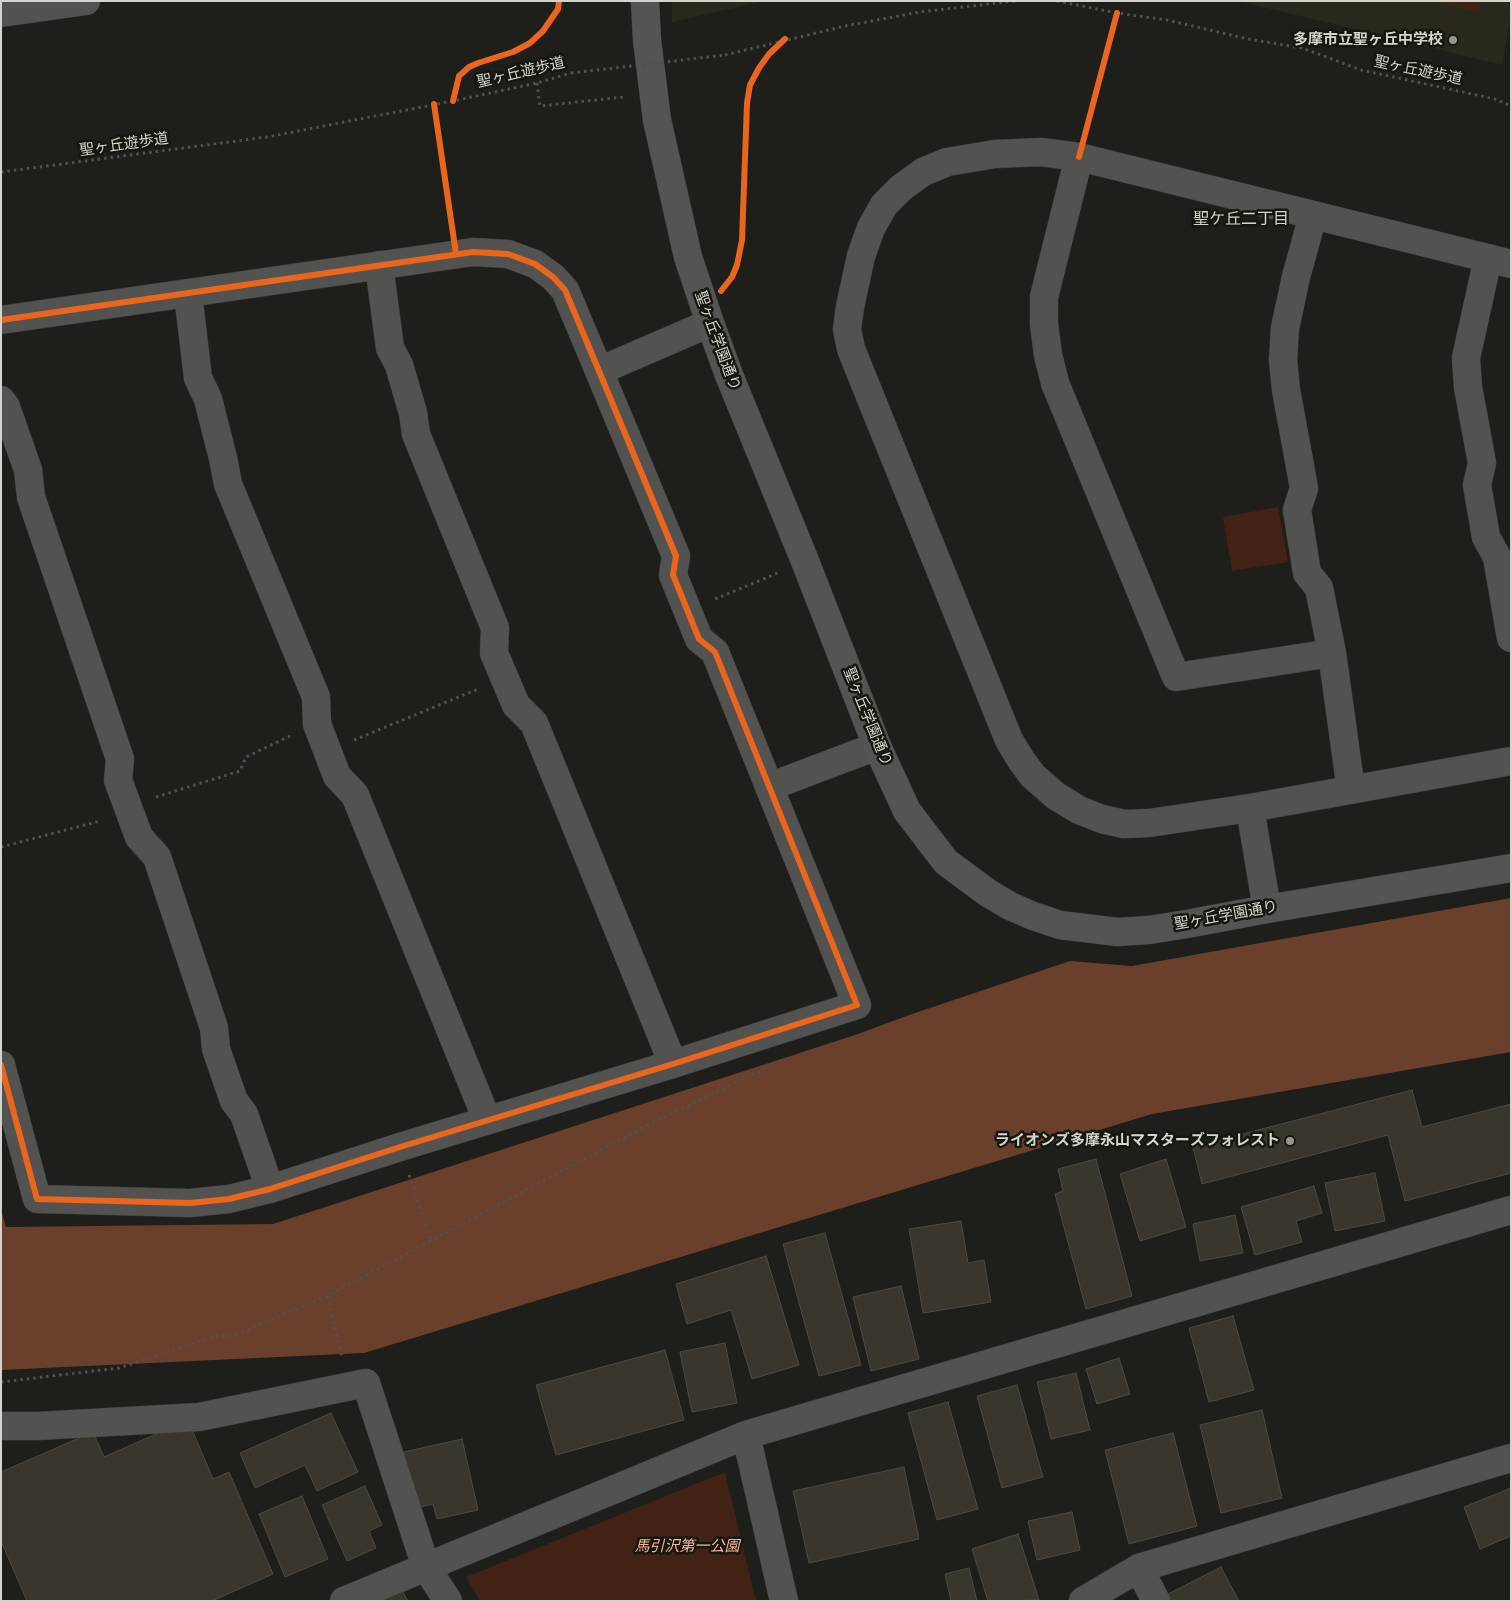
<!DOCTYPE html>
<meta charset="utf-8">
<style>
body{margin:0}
#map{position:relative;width:1512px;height:1602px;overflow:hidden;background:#1e1e1a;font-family:"Times New Roman",serif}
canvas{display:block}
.frame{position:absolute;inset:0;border:2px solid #d4d4cf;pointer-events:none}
</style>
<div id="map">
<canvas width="1512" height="1602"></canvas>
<div class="frame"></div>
</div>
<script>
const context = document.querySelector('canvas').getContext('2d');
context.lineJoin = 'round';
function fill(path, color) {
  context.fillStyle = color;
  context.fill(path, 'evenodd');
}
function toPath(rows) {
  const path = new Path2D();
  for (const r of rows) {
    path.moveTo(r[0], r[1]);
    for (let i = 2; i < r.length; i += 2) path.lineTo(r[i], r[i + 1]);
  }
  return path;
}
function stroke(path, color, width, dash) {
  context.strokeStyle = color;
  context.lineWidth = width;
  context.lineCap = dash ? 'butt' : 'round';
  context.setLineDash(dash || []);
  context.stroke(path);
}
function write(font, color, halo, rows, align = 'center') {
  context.font = font + ' "Times New Roman","Noto Sans JP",serif';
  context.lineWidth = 5;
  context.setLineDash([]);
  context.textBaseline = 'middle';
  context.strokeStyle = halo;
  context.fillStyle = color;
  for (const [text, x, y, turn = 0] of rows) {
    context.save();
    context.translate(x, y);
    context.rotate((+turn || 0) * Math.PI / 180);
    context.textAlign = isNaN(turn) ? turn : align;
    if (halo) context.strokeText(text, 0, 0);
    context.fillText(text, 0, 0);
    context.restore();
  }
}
const built = toPath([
 [672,1,765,1,672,22],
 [1238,1,1511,1,1511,15,1502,65]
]);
const green = toPath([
 [1429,1,1481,1,1479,12],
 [1278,507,1288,562,1232,571,1223,517],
 [725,1472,756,1601,480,1601,466,1577]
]);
const forest = toPath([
 [1511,898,1511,1052,1152,1114,364,1353,1,1370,1,1210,6,1227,273,1224,855,1035,909,1015,1070,961,1132,966]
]);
const building = toPath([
 [1412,1090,1422,1127,1511,1104,1511,1173,1405,1201,1388,1135,1202,1184,1193,1147,1412,1090],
 [1096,1159,1132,1296,1086,1309,1055,1194,1063,1191,1058,1169,1096,1159],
 [1166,1159,1186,1227,1140,1241,1120,1174,1166,1159],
 [1375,1173,1385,1221,1335,1231,1325,1183,1375,1173],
 [1314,1186,1322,1213,1296,1221,1302,1242,1255,1255,1241,1207,1314,1186],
 [1235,1215,1243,1253,1200,1261,1193,1224,1235,1215],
 [961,1221,968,1263,984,1260,991,1302,923,1313,909,1229,961,1221],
 [825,1233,861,1365,819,1376,783,1244,825,1233],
 [766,1256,799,1365,752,1379,731,1310,687,1324,676,1284,766,1256],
 [901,1286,919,1359,871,1371,853,1297,901,1286],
 [1233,1316,1254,1390,1209,1402,1189,1328,1233,1316],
 [725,1343,737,1403,692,1412,680,1352,725,1343],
 [665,1350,684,1420,556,1455,536,1385,665,1350],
 [1119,1358,1130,1394,1097,1404,1086,1369,1119,1358],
 [1076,1373,1090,1430,1051,1439,1037,1382,1076,1373],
 [1017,1385,1043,1477,1002,1488,977,1396,1017,1385],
 [948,1402,978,1509,937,1520,908,1413,948,1402],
 [1262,1410,1282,1498,1221,1513,1200,1425,1262,1410],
 [331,1413,358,1472,317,1491,305,1465,255,1488,240,1453,331,1413],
 [188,1420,213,1479,229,1472,273,1574,212,1601,27,1601,1,1541,1,1472,93,1432,104,1457,188,1420],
 [1173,1433,1197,1526,1129,1544,1105,1450,1173,1433],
 [462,1439,478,1510,437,1519,433,1504,416,1508,404,1452,462,1439],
 [904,1467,919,1539,809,1563,793,1491,904,1467],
 [365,1486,382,1525,369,1531,376,1548,347,1561,322,1505,365,1486],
 [1511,1488,1511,1536,1480,1549,1464,1507,1511,1488],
 [302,1496,328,1559,285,1577,259,1514,302,1496],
 [1072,1512,1080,1550,1037,1560,1028,1521,1072,1512],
 [1018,1534,1039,1600,988,1601,972,1549,1018,1534],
 [1221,1567,1239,1601,1172,1601,1168,1594,1221,1567],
 [969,1568,977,1601,951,1601,945,1574,969,1568],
 [401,1589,408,1601,382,1601,401,1589]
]);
const path = toPath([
 [1057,1,1117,13,1167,20,1248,39,1302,48,1361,70,1495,99,1511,106],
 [725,55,845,26,920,12,1015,1],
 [537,83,540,106,624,97],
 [453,101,459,76,469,67,478,63,513,52,530,43,543,31,558,9,559,1],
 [434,104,452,225],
 [1086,128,1117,13],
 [1,172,267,137,453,101,537,83,571,73],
 [729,281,737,265,742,240,747,103,750,85,759,68,769,54,784,40],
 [715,599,778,573],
 [354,740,478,689],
 [156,797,240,771,246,757,290,736],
 [1,847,100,821],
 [409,1175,431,1240],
 [327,1296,342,1357],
 [1,1382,119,1368,216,1336,233,1336,327,1296,654,1122,755,1073,771,1067]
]);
const street = toPath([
 [1,13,86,1],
 [1079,157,1044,297,1044,324,1048,355,1055,383,1176,677,1332,653],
 [1313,215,1296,277,1285,328,1283,360,1286,390,1304,488,1297,510,1307,573,1319,588,1332,653,1351,790],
 [1488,258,1466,358,1468,387,1482,463,1477,485,1486,537,1497,557,1511,638],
 [1511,264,1079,157,1041,152,995,154,947,162,923,172,901,188,884,205,871,228,861,256,850,307,847,329,851,349,1009,740,1021,760,1033,776,1056,796,1079,810,1102,819,1124,824,1149,823,1250,808,1511,761],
 [379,265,390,348,399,365,413,413,416,434,495,628,494,653,516,705,534,723,673,1064],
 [188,294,198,378,208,399,223,458,228,484,316,697,317,724,337,776,355,795,487,1120],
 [1,320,473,252,508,254,535,264,553,277,565,290,599,371,676,556,673,575,699,639,715,652,857,1005,673,1064,400,1147,270,1189,229,1199,190,1203,37,1199,1,1065],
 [599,371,710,323],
 [1,400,6,407,28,470,31,497,120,759,118,780,139,837,157,857,214,1028,216,1049,234,1101,244,1114,270,1189],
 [769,787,877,746],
 [1250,808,1267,909],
 [1,1426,38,1426,199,1417,366,1383,426,1567,448,1601],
 [746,1435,784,1601],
 [1139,1568,1156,1601],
 [344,1601,746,1435,1511,1210],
 [1083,1601,1139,1568,1511,1458]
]);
const secondary = toPath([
 [645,1,647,40,657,120,688,257,710,323,729,375,805,561,877,746,907,811,946,862,988,893,1010,906,1033,916,1060,925,1117,932,1149,930,1187,924,1267,909,1511,868]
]);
const pathBridge = toPath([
 [571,73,725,55]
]);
const cycleway = toPath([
 [453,101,459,76,469,67,478,63,513,52,530,43,543,31,558,9,559,1],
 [434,104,456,254],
 [1079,157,1117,13],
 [721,291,732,277,737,265,742,240,747,103,750,85,759,68,769,54,785,39],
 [1,320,473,252,508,254,535,264,553,277,565,290,599,371,676,556,673,575,699,639,715,652,857,1005,673,1064,400,1147,270,1189,229,1199,190,1203,37,1199,1,1065]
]);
const markers = [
 [1453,40,5,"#949490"],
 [1290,1141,5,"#949490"]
];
const poiNames = [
 ["多摩市立聖ヶ丘中学校",1443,40],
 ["ライオンズ多摩永山マスターズフォレスト",1280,1141]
];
const streetNames = [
 ["聖ヶ丘遊歩道",1418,71,12],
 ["聖ヶ丘遊歩道",521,73,-13],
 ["聖ヶ丘遊歩道",124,145,-8],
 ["聖ヶ丘学園通り",717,341,70],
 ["聖ヶ丘学園通り",867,717,68],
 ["聖ヶ丘学園通り",1226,916,-10]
];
const parkNames = [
 ["馬引沢第一公園",687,1547]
];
const neighbourhoodNames = [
 ["聖ケ丘二丁目",1241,220]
];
fill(built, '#28281c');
fill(green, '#412214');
fill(forest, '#6a3f2c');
fill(building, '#39362d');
stroke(building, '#4b4a46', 1);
stroke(street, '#3a3a38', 29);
stroke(secondary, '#3a3a38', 29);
stroke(path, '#50504f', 3, [2.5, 4]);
stroke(street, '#525351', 28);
stroke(secondary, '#545552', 28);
stroke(pathBridge, '#50504f', 3, [2.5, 4]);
stroke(cycleway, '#eb651d', 6);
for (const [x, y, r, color] of markers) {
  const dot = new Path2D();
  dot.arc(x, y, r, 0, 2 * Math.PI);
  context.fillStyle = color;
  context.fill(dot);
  stroke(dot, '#16170f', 2);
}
write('bold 15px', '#d4d4cf', '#16170f', poiNames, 'right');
write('15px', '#d4d4cf', '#16170f', streetNames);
write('italic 15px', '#f8b79c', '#16170f', parkNames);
write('16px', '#d4d4cf', '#16170f', neighbourhoodNames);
</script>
